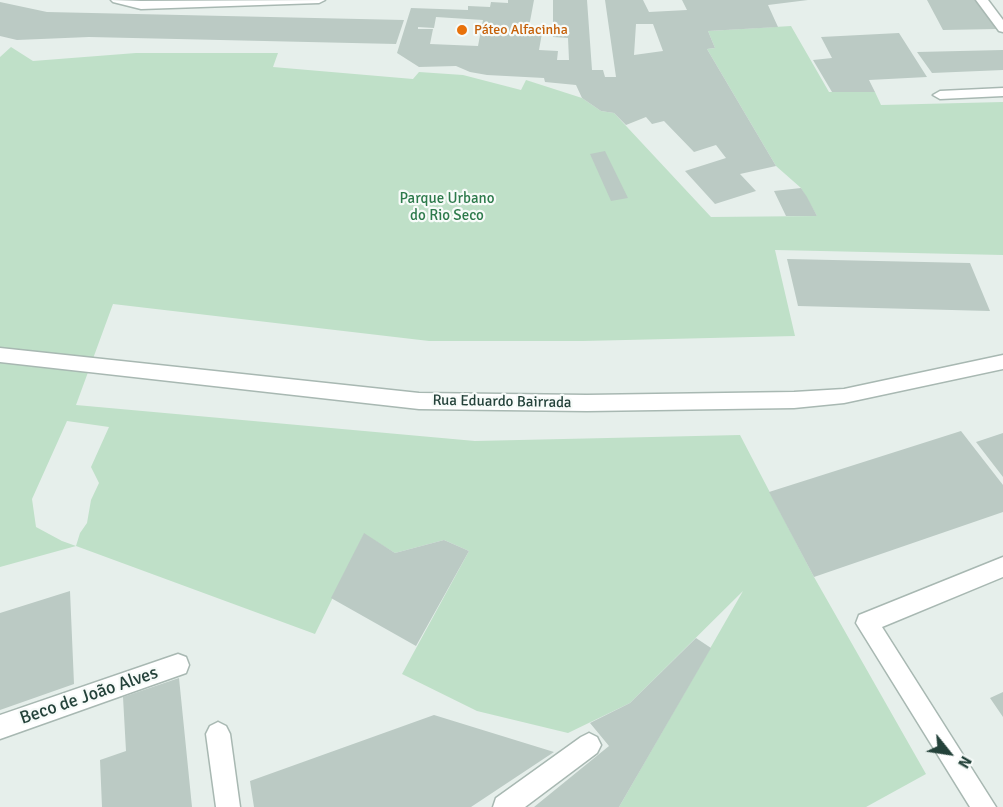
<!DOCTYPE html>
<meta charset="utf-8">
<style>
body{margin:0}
#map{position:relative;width:1003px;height:807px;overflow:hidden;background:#e6efeb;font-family:Signika,sans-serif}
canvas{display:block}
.north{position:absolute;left:919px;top:723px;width:60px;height:60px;-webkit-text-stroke:4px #f7fbf9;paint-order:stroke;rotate:120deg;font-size:16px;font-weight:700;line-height:24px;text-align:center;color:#24423a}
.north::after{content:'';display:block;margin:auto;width:21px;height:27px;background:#24423a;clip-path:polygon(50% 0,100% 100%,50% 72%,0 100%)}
</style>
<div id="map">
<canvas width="1003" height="807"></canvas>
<div class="north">N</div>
</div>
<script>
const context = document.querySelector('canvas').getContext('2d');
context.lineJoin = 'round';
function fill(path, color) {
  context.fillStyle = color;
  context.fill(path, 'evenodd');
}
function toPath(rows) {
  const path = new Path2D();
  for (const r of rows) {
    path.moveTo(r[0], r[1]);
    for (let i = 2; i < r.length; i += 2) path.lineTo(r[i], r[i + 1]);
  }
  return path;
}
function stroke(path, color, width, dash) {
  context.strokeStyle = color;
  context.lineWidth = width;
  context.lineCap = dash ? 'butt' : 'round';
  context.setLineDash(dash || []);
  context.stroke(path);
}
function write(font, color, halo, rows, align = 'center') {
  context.font = font + ' Signika,sans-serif';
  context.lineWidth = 4.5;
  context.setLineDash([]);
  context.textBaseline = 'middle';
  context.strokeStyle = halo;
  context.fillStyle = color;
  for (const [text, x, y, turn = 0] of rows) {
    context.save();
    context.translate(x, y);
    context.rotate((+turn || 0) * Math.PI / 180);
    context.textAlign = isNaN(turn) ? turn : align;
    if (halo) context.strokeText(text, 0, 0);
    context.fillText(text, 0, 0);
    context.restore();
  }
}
const green = toPath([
 [791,26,829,92,875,92,881,105,1003,102,1003,255,775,250,795,336,583,341,429,341,113,304,76,405,475,441,740,435,814,577,926,774,866,807,619,807,743,591,630,703,568,733,477,711,402,674,469,551,444,540,395,553,364,534,315,634,76,546,0,567,0,57,11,47,33,61,136,53,278,53,273,67,413,79,419,72,463,75,521,90,526,80,582,98,601,111,614,113,711,217,817,216,801,188,776,166,707,49,715,48,708,31],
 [67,421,109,427,91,467,99,483,91,500,87,523,80,533,76,546,62,541,36,527,32,499]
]);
const building = toPath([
 [508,0,534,0,528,32,542,33,539,50,558,51,557,60,569,60,568,38,553,37,553,0,587,0,592,70,603,70,605,77,616,77,605,0,643,0,649,12,687,10,682,0,808,0,768,5,778,27,708,31,715,48,707,49,776,166,740,174,756,191,715,204,685,171,726,158,716,145,694,152,664,121,652,124,646,117,626,125,614,113,601,111,582,98,576,85,545,82,544,78,487,75,470,72,456,66,419,67,397,53,411,8,468,10,468,6,490,7,491,2,508,3],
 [436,17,483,20,478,46,430,44,433,29,418,29,418,27,434,28],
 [636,24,653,24,663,51,634,55],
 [927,0,975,0,997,29,943,30],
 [0,2,47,12,404,20,396,44,89,37,17,40,0,36],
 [899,33,927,77,869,80,875,92,832,92,813,60,832,58,821,37],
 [1003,50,1003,70,932,73,917,52],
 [605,151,628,198,611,201,590,154],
 [801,188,807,197,817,216,786,216,774,191],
 [787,259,970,263,990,311,798,306],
 [961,431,1003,485,1003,512,814,577,769,492],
 [1003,433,1003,477,976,442],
 [364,533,395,553,444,540,469,551,416,646,331,598],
 [70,591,74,684,0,710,0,613],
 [696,638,711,648,619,807,534,807,609,746,590,723,630,703],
 [179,678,192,807,102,807,100,760,126,751,123,697],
 [1003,692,1003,717,990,698],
 [434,715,554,752,471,807,254,807,250,781]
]);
const minor = toPath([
 [111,0,141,1,325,0,319,3,141,9,113,2,111,0],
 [976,0,988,0,1003,20,1003,32,999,31,976,0],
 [1003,88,1003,96,940,99,933,95,940,91,1003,88],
 [0,348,419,393,587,395,794,392,844,389,1003,355,1003,369,844,403,794,408,587,411,419,409,0,362,0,348],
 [1003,557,1003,577,882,627,996,807,970,807,856,623,859,615,1003,557],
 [178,654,186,657,189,665,186,673,0,739,0,715,178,654],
 [218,722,226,726,230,734,240,807,216,807,206,734,210,726,218,722],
 [589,733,597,737,601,745,597,753,525,807,493,807,496,798,581,737,589,733]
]);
const markers = [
 [462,30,6,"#e8710a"]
];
const farFoodnames = [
 ["Páteo Alfacinha",474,30]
];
const parkNames = [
 ["Parque Urbano",447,199],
 ["do Rio Seco",447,216]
];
const streetNames = [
 ["Rua Eduardo Bairrada",502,402,1]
];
const nearStreetnames = [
 ["Beco de João Alves",89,696,-19]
];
fill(green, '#bfe0c8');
fill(building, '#bbcac4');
stroke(minor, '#a8b8b2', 3);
fill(minor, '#fff');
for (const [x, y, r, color] of markers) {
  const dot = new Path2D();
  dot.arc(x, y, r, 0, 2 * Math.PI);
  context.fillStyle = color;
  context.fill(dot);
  stroke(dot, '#f7fbf9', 2);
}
write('14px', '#c56008', '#f7fbf9', farFoodnames, 'left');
write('15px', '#2d7a4b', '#f7fbf9', parkNames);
write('15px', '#24423a', '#f7fbf9', streetNames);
write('18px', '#24423a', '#f7fbf9', nearStreetnames);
</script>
